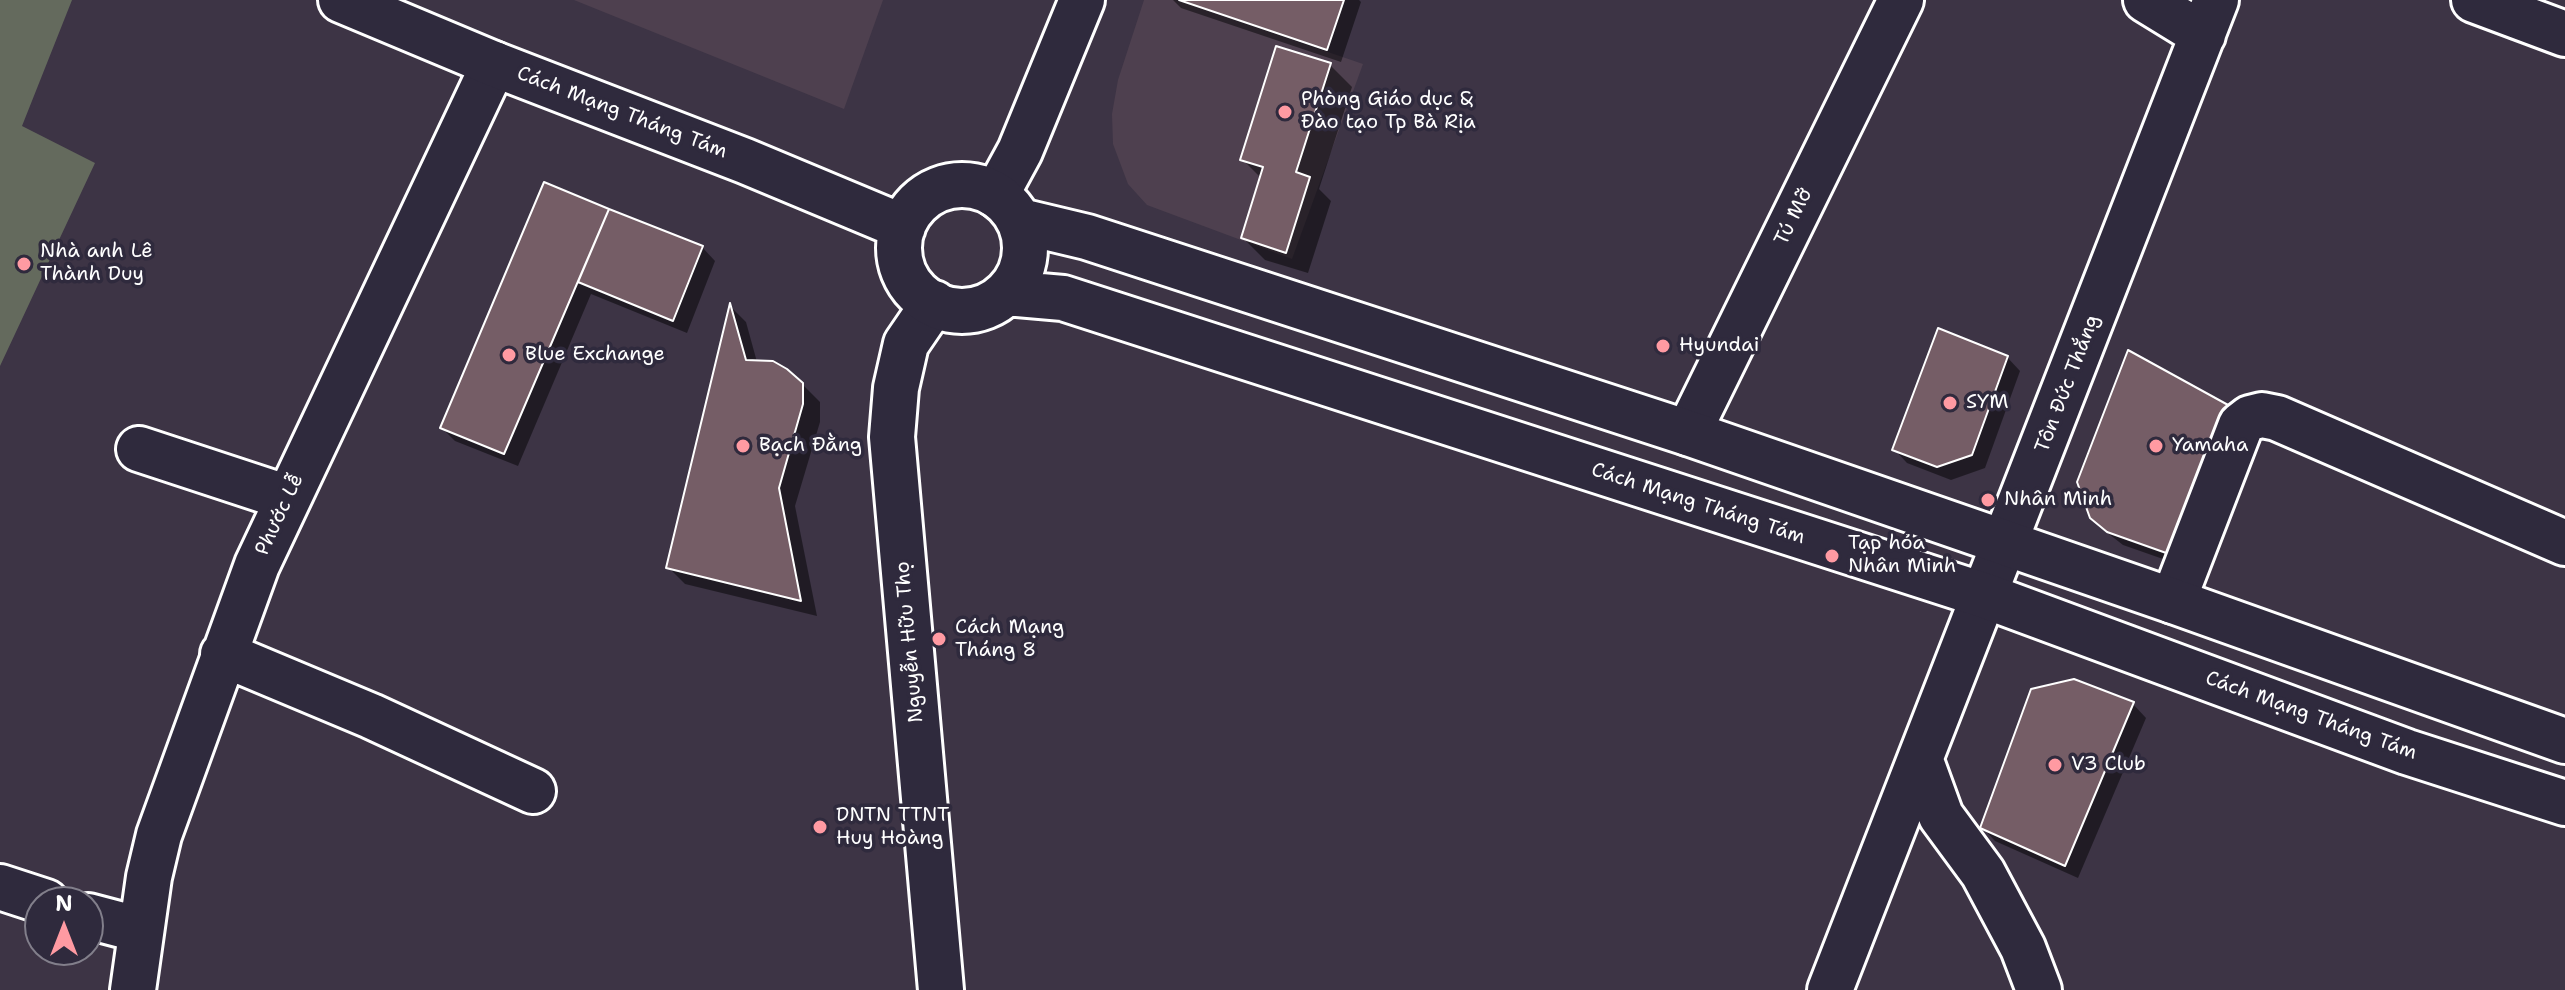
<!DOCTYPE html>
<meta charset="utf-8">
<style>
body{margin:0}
#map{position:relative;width:2565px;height:990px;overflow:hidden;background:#3d3445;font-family:"Shantell Sans",sans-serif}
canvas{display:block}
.north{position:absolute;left:24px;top:886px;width:80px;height:80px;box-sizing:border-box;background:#2f2a3d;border:2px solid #827f8b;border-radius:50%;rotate:0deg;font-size:22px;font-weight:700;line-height:32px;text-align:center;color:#fff}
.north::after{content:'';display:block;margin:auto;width:28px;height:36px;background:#ff9aa2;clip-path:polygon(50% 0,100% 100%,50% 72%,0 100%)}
</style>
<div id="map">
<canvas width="2565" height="990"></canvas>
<div class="north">N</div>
</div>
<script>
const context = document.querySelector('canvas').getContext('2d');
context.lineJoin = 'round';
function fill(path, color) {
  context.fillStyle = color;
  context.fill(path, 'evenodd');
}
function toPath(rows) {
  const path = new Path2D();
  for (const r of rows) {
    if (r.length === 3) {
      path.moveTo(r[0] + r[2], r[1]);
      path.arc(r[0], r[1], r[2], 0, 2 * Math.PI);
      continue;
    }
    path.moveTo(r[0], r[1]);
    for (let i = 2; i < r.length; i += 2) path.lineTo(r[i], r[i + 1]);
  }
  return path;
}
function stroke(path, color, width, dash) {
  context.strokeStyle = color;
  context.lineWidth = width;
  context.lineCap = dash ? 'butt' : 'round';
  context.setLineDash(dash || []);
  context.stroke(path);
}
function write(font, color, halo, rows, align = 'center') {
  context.font = font + ' "Shantell Sans",sans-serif';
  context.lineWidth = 7;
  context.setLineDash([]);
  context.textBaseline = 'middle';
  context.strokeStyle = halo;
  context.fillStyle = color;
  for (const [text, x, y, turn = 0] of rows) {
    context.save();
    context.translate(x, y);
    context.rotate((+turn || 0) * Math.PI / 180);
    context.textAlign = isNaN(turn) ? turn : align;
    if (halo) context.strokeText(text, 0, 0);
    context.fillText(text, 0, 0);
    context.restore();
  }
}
const built = toPath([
 [574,0,883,0,844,109],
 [1144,0,1176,0,1363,64,1292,259,1147,205,1128,184,1113,144,1112,114,1118,80]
]);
const green = toPath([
 [0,0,72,0,22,126,95,163,0,366]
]);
const shadow = toPath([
 [1173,0,1359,0,1361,2,1341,62,1181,8],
 [1330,65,1352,87,1319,189,1331,201,1308,273,1265,260,1243,238,1262,179,1242,159],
 [545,184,702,247,715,261,687,333,591,294,518,466,455,441,442,428],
 [731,307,746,322,757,362,802,384,820,402,820,422,795,506,817,616,685,584,668,567],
 [2129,353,2183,566,2123,545,2105,531],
 [2007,357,2020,371,1985,468,1951,480,1907,463,1894,449],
 [2133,704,2146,718,2078,878,1995,841,1982,827]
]);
const building = toPath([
 [1179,0,1344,0,1327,50,1179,0],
 [1276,46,1331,63,1296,172,1310,177,1286,253,1241,238,1263,167,1240,160,1276,46],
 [544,182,609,209,504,454,440,428,544,182],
 [609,209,703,246,673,321,578,282,609,209],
 [730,303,746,360,773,361,787,369,803,383,803,404,779,488,801,601,666,568,730,303],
 [1938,328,2008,356,1972,455,1937,467,1892,450,1938,328],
 [2128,350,2239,411,2169,554,2107,532,2090,518,2077,482,2128,350],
 [2074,679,2134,702,2065,866,1980,828,2031,689,2074,679]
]);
const minor = toPath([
 [2146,0,2203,35],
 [2474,0,2565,34],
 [996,195,1020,151,1082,0],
 [934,303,906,344,896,388,892,437,941,990],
 [1688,433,1901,0],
 [139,449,288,498],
 [2173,601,2241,425,2250,418,2262,415,2277,418,2565,543],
 [223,654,371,716,533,791],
 [1921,761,1941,816,1983,873,2023,948,2039,990],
 [0,887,46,902],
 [88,916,141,930],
 [133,990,149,877,159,835,257,565,494,64],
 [1830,990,2216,0]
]);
const major = toPath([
 [341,0,494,64,745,161,903,227],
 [962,248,63],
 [1020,221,1087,237,1688,433,2173,601,2565,741],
 [1006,293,1063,298,1986,596,2407,752,2565,803]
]);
const markers = [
 [1285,112,8,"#ff9aa2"],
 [24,264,8,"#ff9aa2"],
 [1663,346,8,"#ff9aa2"],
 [509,355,8,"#ff9aa2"],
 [1950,403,8,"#ff9aa2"],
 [743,446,8,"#ff9aa2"],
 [2156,446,8,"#ff9aa2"],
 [1988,500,8,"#ff9aa2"],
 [1832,556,8,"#ff9aa2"],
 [939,639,8,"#ff9aa2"],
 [2055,765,8,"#ff9aa2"],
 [820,827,8,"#ff9aa2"]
];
const poiNames = [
 ["Phòng Giáo dục &",1301,100],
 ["Đào tạo Tp Bà Rịa",1301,123],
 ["Nhà anh Lê",40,252],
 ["Thành Duy",40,275],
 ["Hyundai",1679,346],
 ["Blue Exchange",525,355],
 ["SYM",1966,403],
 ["Bạch Đằng",759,446],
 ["Yamaha",2172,446],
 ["Nhân Minh",2004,500],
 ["Tạp hóa",1848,544],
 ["Nhân Minh",1848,567],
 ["Cách Mạng",955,628],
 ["Tháng 8",955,651],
 ["V3 Club",2071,765],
 ["DNTN TTNT",836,816],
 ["Huy Hoàng",836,839]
];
const streetNames = [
 ["Cách Mạng Tháng Tám",622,113,21],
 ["Tú Mỡ",1794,217,-64],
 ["Tôn Đức Thắng",2068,384,-69],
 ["Cách Mạng Tháng Tám",1698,504,18],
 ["Phước Lễ",280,515,-65],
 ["Nguyễn Hữu Thọ",910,642,-95],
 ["Cách Mạng Tháng Tám",2311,716,20]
];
fill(built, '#4e404f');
fill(green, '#646a5d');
fill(shadow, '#0007');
fill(building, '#755d66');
stroke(building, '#fff', 2);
stroke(minor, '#fff', 50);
stroke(major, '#fff', 50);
stroke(minor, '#2f2a3d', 44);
stroke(major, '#2f2a3d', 44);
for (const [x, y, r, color] of markers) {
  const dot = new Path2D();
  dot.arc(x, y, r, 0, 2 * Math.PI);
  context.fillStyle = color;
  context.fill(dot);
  stroke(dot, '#2f2a3d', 3);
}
write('20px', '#fff', '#2f2a3d', poiNames, 'left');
write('20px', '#fff', '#2f2a3d', streetNames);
</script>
